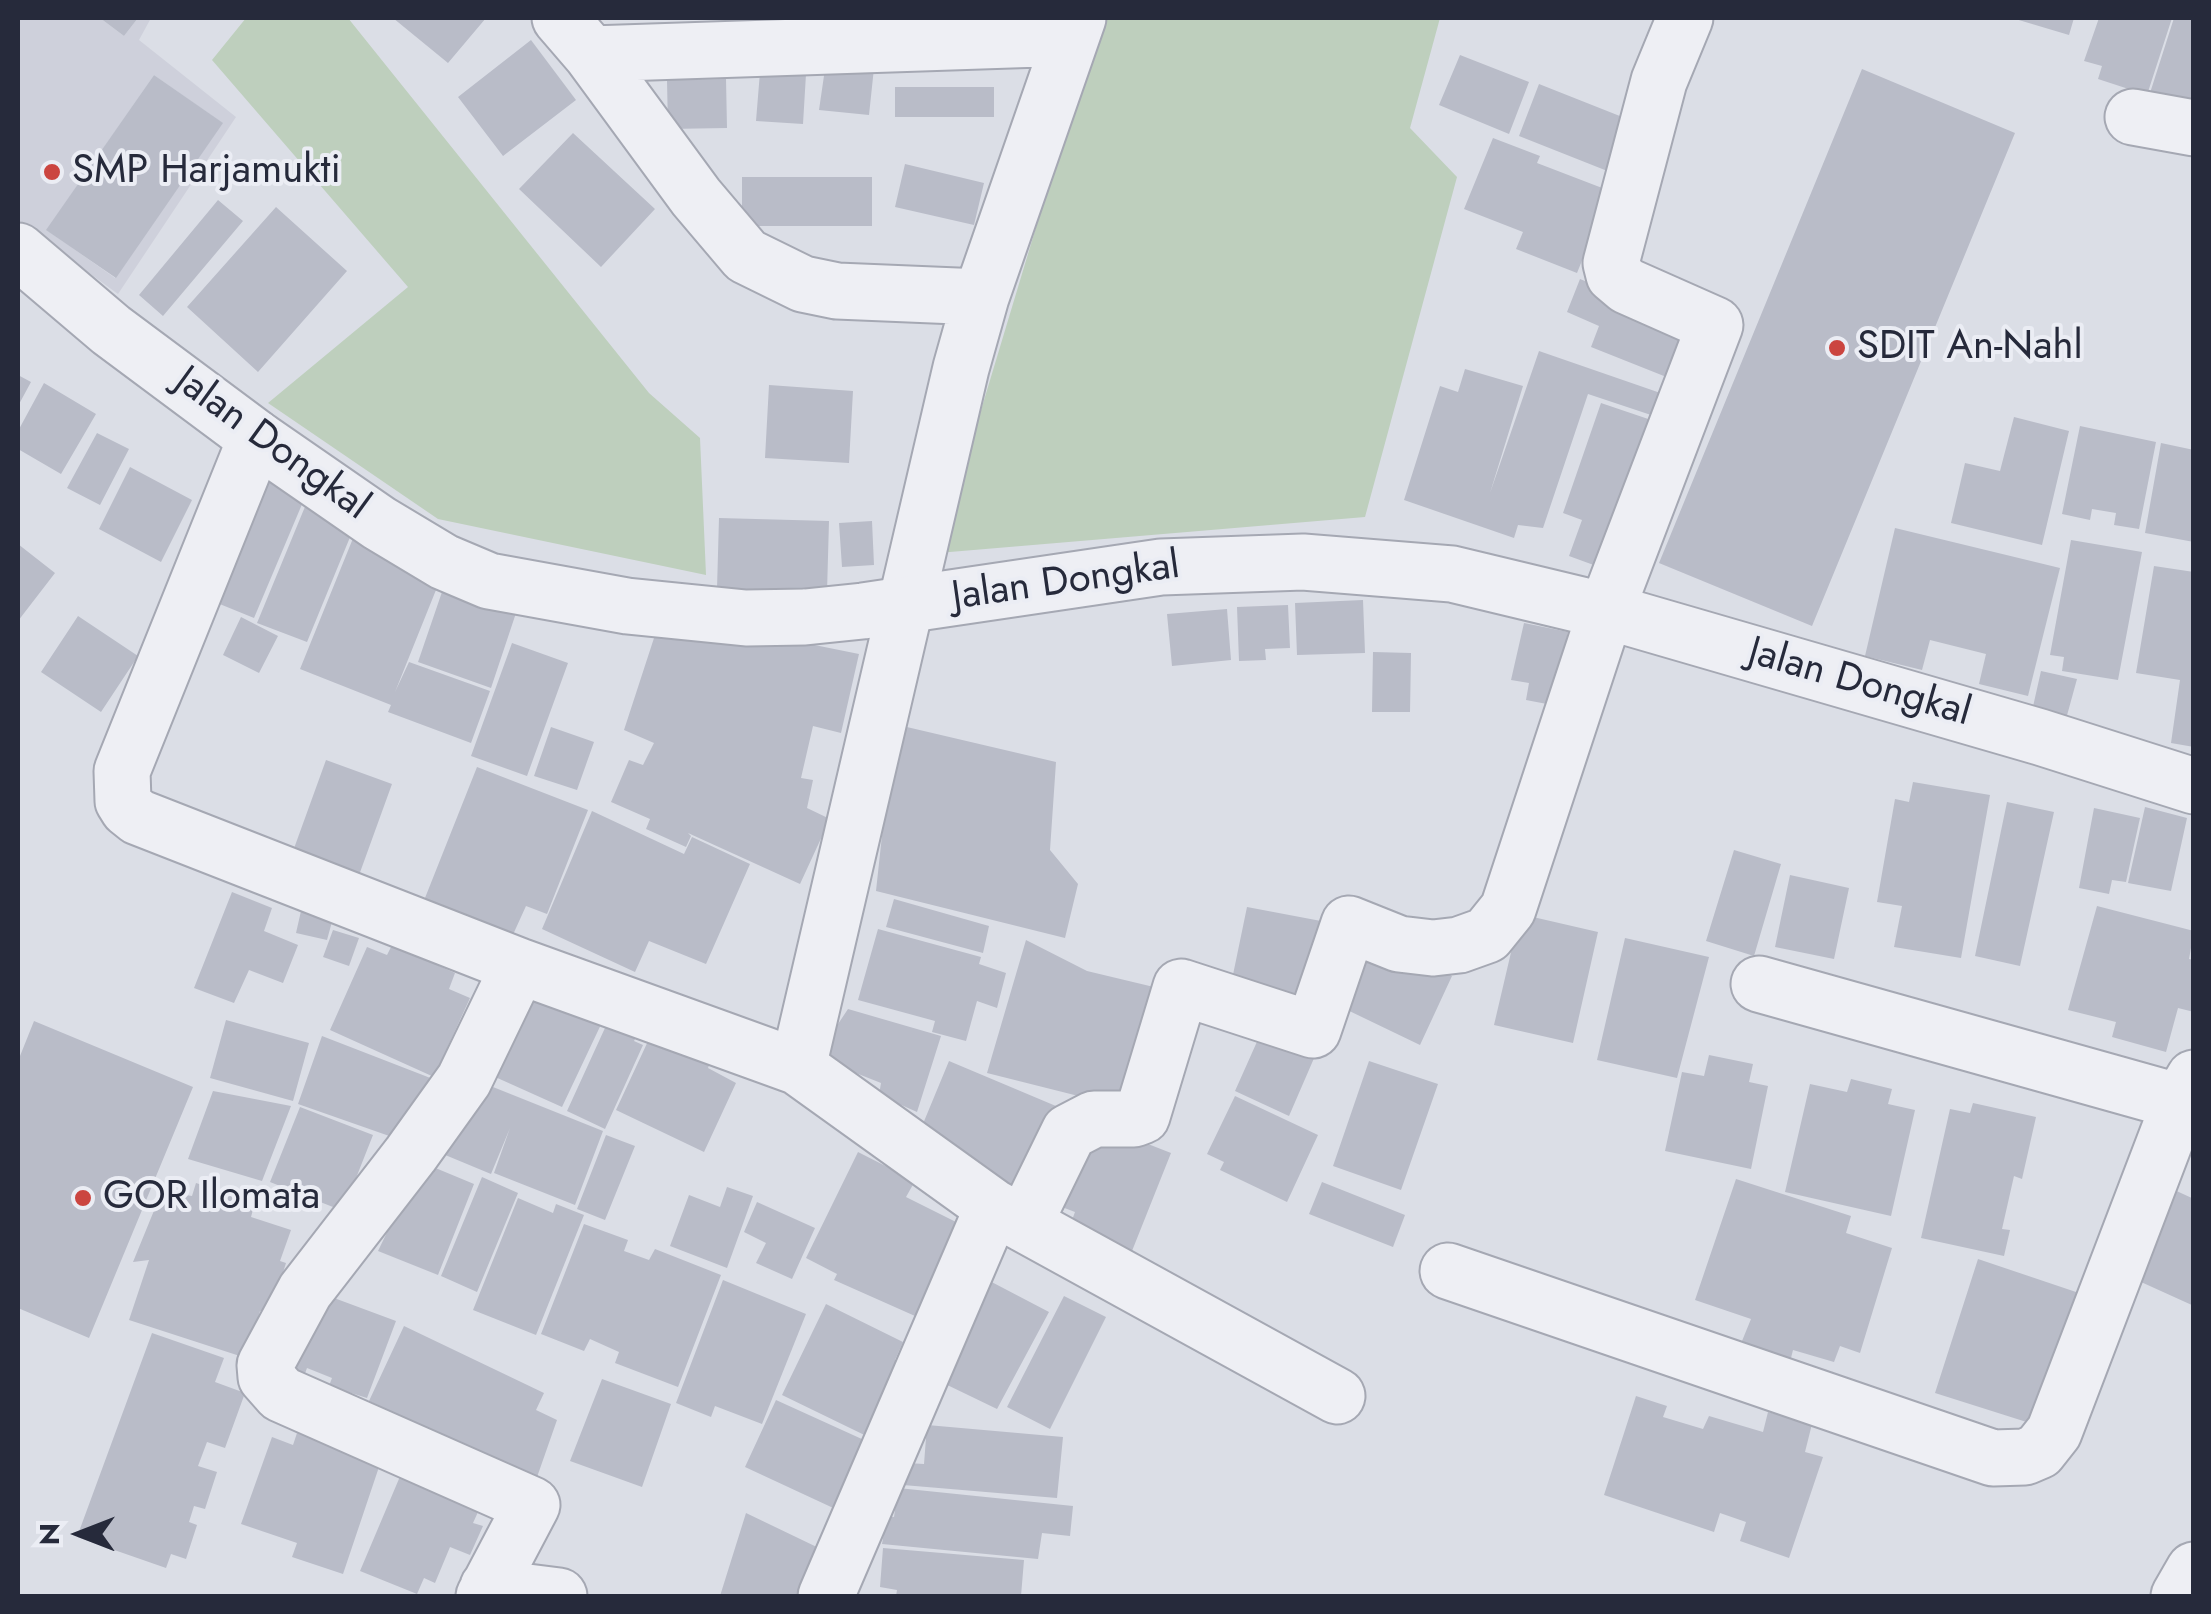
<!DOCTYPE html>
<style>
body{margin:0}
#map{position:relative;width:2211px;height:1614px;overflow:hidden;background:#dbdee6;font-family:Jost,sans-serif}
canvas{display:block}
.frame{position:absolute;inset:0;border:20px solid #262a3b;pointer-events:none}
.north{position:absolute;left:30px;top:1484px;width:100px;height:100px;-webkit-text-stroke:8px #ebedf4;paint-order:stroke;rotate:270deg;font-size:28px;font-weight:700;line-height:40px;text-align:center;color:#262a3b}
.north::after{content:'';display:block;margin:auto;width:35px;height:45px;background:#262a3b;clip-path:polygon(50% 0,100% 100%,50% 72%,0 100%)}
</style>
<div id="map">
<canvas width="2211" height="1614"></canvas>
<div class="frame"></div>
<div class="north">N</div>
</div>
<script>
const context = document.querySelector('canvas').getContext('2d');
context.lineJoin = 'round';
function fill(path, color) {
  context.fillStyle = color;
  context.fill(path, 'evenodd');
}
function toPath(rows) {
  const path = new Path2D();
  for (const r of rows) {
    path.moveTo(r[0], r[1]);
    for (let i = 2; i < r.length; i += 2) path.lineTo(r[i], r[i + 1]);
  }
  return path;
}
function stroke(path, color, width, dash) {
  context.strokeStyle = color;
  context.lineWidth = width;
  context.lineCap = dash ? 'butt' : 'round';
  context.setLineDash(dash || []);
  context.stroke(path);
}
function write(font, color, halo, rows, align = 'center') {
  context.font = font + ' Jost,sans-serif';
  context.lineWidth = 8;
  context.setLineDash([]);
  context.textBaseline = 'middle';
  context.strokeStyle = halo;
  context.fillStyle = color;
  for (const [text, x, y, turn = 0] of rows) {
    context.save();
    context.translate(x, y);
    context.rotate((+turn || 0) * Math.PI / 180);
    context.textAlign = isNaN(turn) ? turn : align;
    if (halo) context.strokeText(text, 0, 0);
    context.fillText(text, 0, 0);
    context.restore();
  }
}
const built = toPath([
 [18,18,100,18,124,36,138,18,151,18,139,40,236,117,118,294,18,221],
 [154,75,222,123,115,278,47,230]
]);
const green = toPath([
 [246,18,348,18,649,393,700,438,706,575,438,519,268,403,408,287,212,60],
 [1099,18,1440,18,1410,128,1457,177,1365,517,938,553]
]);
const building = toPath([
 [100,18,138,18,124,36],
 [393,18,486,18,448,63],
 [2012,18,2074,18,2069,35],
 [2099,18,2172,18,2147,95,2098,79,2102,66,2084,61],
 [2174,18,2194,18,2194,107,2150,93],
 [531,40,576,100,503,156,458,97],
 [1460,55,1529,82,1509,134,1439,105],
 [826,62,874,68,869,115,819,110],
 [1862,69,2015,133,1812,626,1659,563],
 [760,72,806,74,803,124,756,121],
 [154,75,223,123,116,278,46,230],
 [726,79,727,128,668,129,667,80],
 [1539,84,1640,124,1620,176,1519,136],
 [895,87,994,87,994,117,895,117],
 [573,133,655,209,601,267,519,189],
 [1493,138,1540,156,1537,163,1610,191,1577,273,1516,249,1523,232,1464,209],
 [905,164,984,183,974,225,895,207],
 [742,177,872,177,872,226,742,226],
 [218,200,243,221,163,316,139,295],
 [276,207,347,271,258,372,187,307],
 [1580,279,1700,328,1679,382,1591,347,1599,326,1567,312],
 [1539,351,1672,397,1663,419,1588,394,1543,528,1518,525,1514,538,1404,500,1440,386,1458,392,1465,369,1523,386,1490,493],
 [18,375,31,382,18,406],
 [44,383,96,414,61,474,18,449,18,431],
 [769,385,853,391,849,463,765,458],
 [1601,403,1660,423,1610,571,1569,556,1582,520,1563,513],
 [2014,417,2069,431,2042,545,1951,523,1965,463,2000,471],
 [2080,426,2156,442,2139,529,2114,525,2116,513,2092,509,2090,520,2062,514],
 [97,433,129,449,100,505,67,488],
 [2161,443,2194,450,2194,542,2145,533],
 [130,467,192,500,161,562,99,529],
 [260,470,308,490,254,618,205,598],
 [309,497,355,525,307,642,257,623],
 [719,518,829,521,827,592,717,589],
 [872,521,874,565,842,567,839,523],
 [358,526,442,575,395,692,409,662,490,691,471,743,388,712,391,705,300,669],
 [1895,528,2060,568,2028,696,1979,684,1986,654,1930,640,1922,670,1865,656],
 [2071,540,2142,552,2118,680,2062,671,2064,657,2050,655],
 [18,544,55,573,18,621],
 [2154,566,2194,572,2194,747,2171,743,2180,680,2136,673],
 [443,589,516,613,491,688,418,662],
 [1363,600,1365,653,1297,655,1295,603],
 [1288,605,1290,648,1265,649,1266,660,1239,661,1237,607],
 [1227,609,1231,660,1172,666,1167,614],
 [78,616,138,656,101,712,41,672],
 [241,617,278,636,259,673,223,655],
 [1524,623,1568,632,1555,690,1550,689,1547,704,1526,700,1529,683,1511,680],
 [765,635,859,654,841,733,813,726,801,778,813,780,807,808,830,819,800,884,688,833,691,836,686,847,646,829,650,819,611,802,629,760,643,765,654,743,624,730,654,638],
 [512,643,568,663,527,776,471,756],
 [1373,652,1411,653,1410,712,1372,712],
 [2041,671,2077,679,2066,719,2032,711],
 [894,724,1056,762,1050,850,1078,884,1065,938,876,891],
 [551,727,594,742,577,790,534,776],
 [326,760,392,784,354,889,288,865],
 [477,767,588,810,547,914,526,906,511,939,423,903],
 [1913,782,1990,795,1961,958,1894,947,1902,906,1877,902,1895,799,1909,802],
 [2007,802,2054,812,2020,966,1975,956],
 [2145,807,2187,818,2171,891,2128,883],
 [2094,808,2140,818,2126,882,2112,880,2109,894,2079,888],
 [592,811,684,854,692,837,750,864,706,964,649,941,635,972,542,929],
 [1734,850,1781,864,1754,956,1706,941],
 [1790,875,1849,888,1834,959,1775,947],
 [232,892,272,908,264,931,298,945,283,983,249,970,234,1003,194,988],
 [894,899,989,926,983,953,886,927],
 [2097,906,2194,931,2189,959,2194,960,2194,1012,2178,1008,2166,1052,2112,1037,2116,1022,2068,1010],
 [1247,907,1321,921,1305,1004,1229,994],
 [301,911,333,918,327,940,296,933],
 [1520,914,1598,932,1573,1043,1494,1025],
 [878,929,981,957,979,964,1006,973,997,1008,977,1001,966,1041,932,1032,935,1021,858,1000],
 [333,930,359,938,349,966,323,957],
 [1371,937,1452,976,1420,1045,1339,1006],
 [1625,938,1709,957,1677,1078,1597,1060],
 [1026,940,1087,971,1158,988,1142,1112,987,1073],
 [392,945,455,973,449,989,470,998,434,1077,330,1030,367,947,387,955],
 [536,984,605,1016,562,1107,493,1076],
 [848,1009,941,1036,917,1112,879,1095,881,1083,808,1054,822,1018,838,1024],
 [610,1017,639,1031,634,1041,643,1045,605,1129,567,1111],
 [226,1020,309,1043,293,1101,210,1078],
 [34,1021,193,1087,89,1338,18,1308,18,1061],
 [1264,1026,1318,1049,1289,1116,1235,1091],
 [322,1036,433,1079,395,1138,298,1104],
 [649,1039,711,1060,708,1068,736,1083,704,1152,616,1110],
 [1709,1055,1753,1064,1749,1082,1768,1086,1751,1169,1665,1151,1682,1072,1704,1076],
 [949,1061,1063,1109,1022,1203,971,1177,978,1162,920,1131],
 [1369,1061,1438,1084,1401,1190,1333,1166],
 [1851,1079,1892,1089,1888,1104,1915,1110,1891,1216,1785,1192,1810,1084,1847,1092],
 [483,1083,603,1131,575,1205,494,1173,510,1128,491,1174,438,1152],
 [213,1091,291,1106,262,1181,188,1159],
 [1235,1096,1318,1135,1287,1202,1220,1170,1224,1162,1207,1154],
 [1973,1103,2036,1117,2022,1179,2014,1176,2002,1229,2010,1230,2004,1256,1921,1238,1950,1109,1970,1113],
 [300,1107,373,1135,343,1211,270,1182],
 [1102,1126,1171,1153,1130,1256,1068,1231,1075,1212,1054,1204,1079,1143],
 [606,1135,635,1146,605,1220,577,1209],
 [858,1152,915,1181,906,1197,978,1233,933,1324,834,1280,837,1274,806,1258],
 [421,1162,474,1184,438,1275,378,1251],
 [482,1177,518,1193,477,1292,441,1276],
 [1736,1179,1851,1216,1846,1233,1892,1248,1860,1353,1840,1346,1834,1362,1793,1350,1791,1358,1767,1351,1742,1341,1751,1319,1695,1300],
 [1322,1182,1405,1215,1393,1247,1309,1214],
 [196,1183,255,1202,251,1217,291,1230,280,1261,286,1263,270,1314,260,1311,246,1358,129,1320,149,1260,133,1262,162,1191,192,1196],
 [727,1187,753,1196,727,1268,670,1246,689,1195,720,1207],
 [2170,1188,2194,1199,2194,1306,2130,1277],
 [518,1198,553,1213,556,1204,584,1215,536,1335,473,1310],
 [757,1202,815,1228,792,1279,756,1263,766,1243,744,1232],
 [584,1224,628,1240,624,1251,649,1260,655,1249,721,1275,678,1387,615,1363,619,1352,590,1339,584,1351,541,1334],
 [1978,1259,2079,1293,2036,1425,1935,1393],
 [984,1278,1049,1312,997,1409,939,1381],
 [723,1280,806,1314,762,1424,715,1406,711,1417,676,1403],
 [326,1295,396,1321,367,1398,329,1386,332,1378,307,1368,303,1379,279,1370],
 [1064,1296,1106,1317,1050,1429,1007,1407],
 [826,1304,903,1342,895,1360,916,1369,885,1445,782,1395],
 [404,1326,544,1393,536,1410,557,1420,536,1480,369,1401],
 [152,1333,224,1358,215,1382,245,1393,225,1448,207,1442,198,1466,217,1472,205,1509,194,1506,189,1522,197,1525,186,1559,171,1554,166,1568,77,1537],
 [602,1379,671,1404,642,1487,570,1461],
 [1636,1396,1667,1406,1663,1417,1703,1429,1709,1416,1763,1432,1768,1412,1812,1424,1805,1452,1823,1457,1789,1558,1740,1541,1746,1522,1720,1513,1714,1532,1604,1495],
 [776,1400,886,1450,844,1513,745,1467],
 [927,1425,1063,1437,1057,1498,903,1485,907,1463,924,1464],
 [297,1433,381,1461,343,1574,292,1557,297,1543,241,1524,272,1437,293,1445],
 [404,1467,483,1501,473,1523,483,1526,470,1555,450,1547,435,1583,424,1578,417,1594,360,1571],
 [898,1488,1073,1506,1070,1536,1042,1533,1038,1559,882,1544,887,1516,894,1517],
 [746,1513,823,1550,805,1596,720,1596],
 [883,1548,1024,1560,1021,1596,896,1596,897,1590,880,1587]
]);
const minor = toPath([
 [560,18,591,54,696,197,746,256,803,284,837,291,981,297],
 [591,54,1071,38],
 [2133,117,2194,128],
 [256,438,122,771,123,801,128,809,138,817,519,966,798,1067,961,368,981,297,1078,18],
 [1759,984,2180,1102],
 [798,1067,993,1207,1337,1396],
 [1024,1224,1069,1132,1094,1119,1134,1119,1142,1116,1181,987,1313,1030,1349,924,1399,944,1433,948,1459,945,1487,935,1508,909,1606,611,1715,325,1627,286,1614,275,1611,263,1659,81,1685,18],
 [1448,1271,1993,1458,2025,1457,2039,1451,2054,1432,2180,1102,2194,1078],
 [488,1587,559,1596],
 [484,1596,532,1505,281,1394,266,1377,265,1365,305,1291,411,1154,464,1080,519,966],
 [826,1596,993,1207],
 [2179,1596,2194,1570]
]);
const tertiary = toPath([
 [18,251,111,330,256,438,379,523,444,562,489,581,627,606,746,618,805,617,863,611,1161,567,1303,562,1452,574,1606,611,2040,737,2194,786]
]);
const markers = [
 [52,172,10,"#cb4540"],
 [1837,348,10,"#cb4540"],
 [83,1198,10,"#cb4540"]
];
const poiNames = [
 ["SMP Harjamukti",72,172],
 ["SDIT An-Nahl",1857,348],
 ["GOR Ilomata",103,1198]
];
const streetNames = [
 ["Jalan Dongkal",271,445,36],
 ["Jalan Dongkal",1066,583,-8],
 ["Jalan Dongkal",1859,684,16]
];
fill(built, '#ced0db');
fill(green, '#becfbd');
fill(building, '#b9bcc8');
stroke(minor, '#a5a8b3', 59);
stroke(tertiary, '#a5a8b3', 59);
stroke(minor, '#eeeff4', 55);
stroke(tertiary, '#eeeff4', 55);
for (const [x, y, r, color] of markers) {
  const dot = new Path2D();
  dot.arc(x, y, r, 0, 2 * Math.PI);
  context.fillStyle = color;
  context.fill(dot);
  stroke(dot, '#ebedf4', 4);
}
write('40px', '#262a3b', '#ebedf4', poiNames, 'left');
write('40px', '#262a3b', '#ebedf4', streetNames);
</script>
